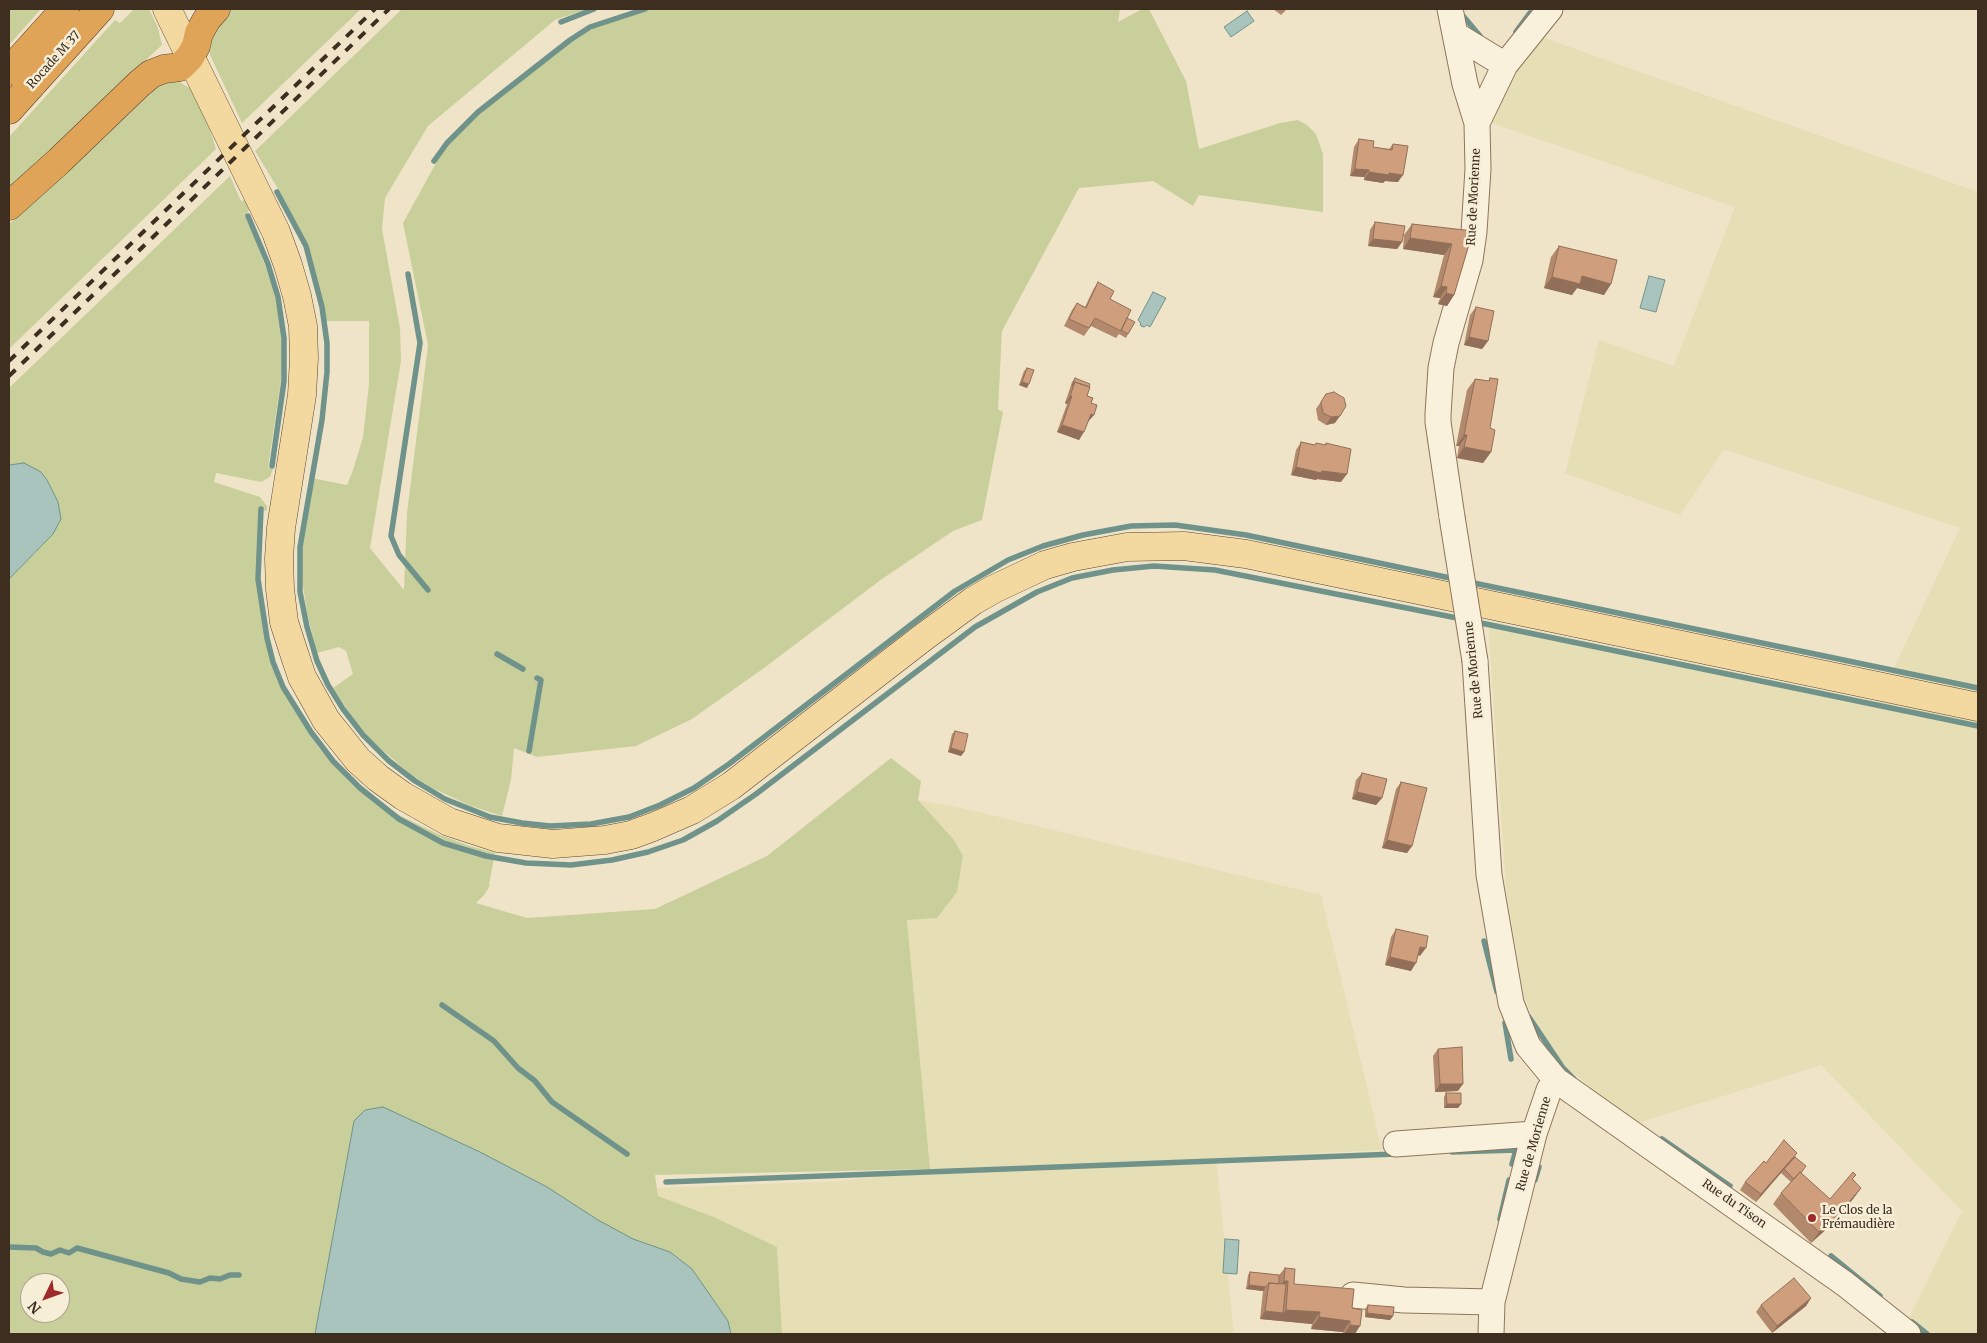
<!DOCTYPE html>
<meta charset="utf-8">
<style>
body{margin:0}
#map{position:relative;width:1987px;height:1343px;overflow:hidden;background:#f0e4c8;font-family:Merriweather,serif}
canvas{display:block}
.frame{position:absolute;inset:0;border:10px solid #3d2e20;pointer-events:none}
.north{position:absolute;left:20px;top:1273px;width:50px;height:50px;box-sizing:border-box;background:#f7eed8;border:1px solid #ada18e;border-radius:50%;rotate:228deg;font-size:14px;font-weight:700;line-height:20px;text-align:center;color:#3d2e20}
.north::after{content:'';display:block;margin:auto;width:18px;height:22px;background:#9e2a2b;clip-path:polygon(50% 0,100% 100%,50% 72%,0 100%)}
</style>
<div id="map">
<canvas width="1987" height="1343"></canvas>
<div class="frame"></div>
<div class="north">N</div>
</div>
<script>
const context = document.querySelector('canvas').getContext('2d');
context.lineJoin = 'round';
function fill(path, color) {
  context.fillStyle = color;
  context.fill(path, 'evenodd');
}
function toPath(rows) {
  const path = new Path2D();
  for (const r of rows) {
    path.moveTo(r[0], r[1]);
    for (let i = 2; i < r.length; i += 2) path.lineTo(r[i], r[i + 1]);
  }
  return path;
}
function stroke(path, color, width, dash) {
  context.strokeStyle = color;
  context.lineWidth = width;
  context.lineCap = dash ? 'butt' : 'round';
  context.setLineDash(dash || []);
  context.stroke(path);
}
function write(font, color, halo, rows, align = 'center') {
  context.font = font + ' Merriweather,serif';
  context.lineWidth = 5;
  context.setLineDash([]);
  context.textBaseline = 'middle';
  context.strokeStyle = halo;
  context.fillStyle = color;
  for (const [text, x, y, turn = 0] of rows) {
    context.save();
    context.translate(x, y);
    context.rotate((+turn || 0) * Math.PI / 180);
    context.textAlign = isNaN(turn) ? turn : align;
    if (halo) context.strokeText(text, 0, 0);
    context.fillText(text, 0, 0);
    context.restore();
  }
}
const farmland = toPath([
 [1536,35,1978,192,1978,1334,1922,1334,1907,1322,1962,1211,1821,1065,1632,1125,1550,1052,1524,997,1506,888,1488,621,1878,702,1960,528,1724,449,1680,515,1565,473,1599,340,1674,366,1735,207,1492,123,1507,71],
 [918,800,962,808,1321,895,1382,1150,1216,1158,1234,1334,782,1334,777,1247,714,1217,658,1196,657,1188,842,1181,930,1169,907,920,954,840]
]);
const green = toPath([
 [9,9,41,9,9,45],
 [134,9,149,9,158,28,162,45,146,60,149,64,9,199,9,137,115,20,120,23],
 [231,9,361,9,242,123,210,55,209,46,215,26],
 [402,9,587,9,555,20,428,126,385,198,382,229,400,328,401,361,370,548,404,590,407,513,428,345,403,223,447,143,478,112,505,88,590,27,645,9,1120,9,1118,22,1142,9,1149,9,1186,81,1199,149,1280,123,1298,120,1307,125,1316,134,1323,154,1323,212,1199,195,1193,206,1153,181,1079,188,1002,331,998,409,1003,412,982,520,953,531,882,579,764,668,692,719,636,746,537,757,514,748,511,780,502,816,471,806,430,787,411,775,368,737,353,718,333,688,353,674,346,651,339,647,317,653,307,613,302,579,302,544,312,478,347,485,353,470,363,437,369,384,369,321,324,321,306,246,280,192,255,151],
 [162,80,178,81,191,89,207,120,216,149,9,349,9,224,88,153,152,88,163,84],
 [230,176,241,201,245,200,249,210,246,215,273,287,281,329,282,373,268,468,273,469,270,477,261,482,216,473,214,482,260,497,267,506,267,511,261,510,258,579,260,606,273,662,283,687,304,726,319,748,352,784,376,804,438,834,470,846,495,853,489,884,490,885,485,894,476,903,527,918,655,909,767,856,891,758,921,781,918,800,954,840,963,856,957,892,937,918,907,920,930,1169,655,1175,658,1196,714,1217,777,1247,782,1334,9,1334,9,579,53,534,53,491,41,472,10,464,9,465,9,388],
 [30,1283,60,1283,60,1313,30,1313]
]);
const water = toPath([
 [1247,11,1254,21,1231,37,1224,27,1247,11],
 [1649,276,1665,280,1656,312,1640,308,1649,276],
 [1153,292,1166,298,1150,327,1147,325,1144,327,1141,326,1140,322,1138,320,1153,292],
 [24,463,41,472,47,480,58,502,61,519,53,534,9,579,9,465,24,463],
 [383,1107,480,1152,547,1187,598,1220,633,1239,670,1252,692,1269,728,1321,731,1334,315,1334,354,1121,365,1110,383,1107],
 [1225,1239,1239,1240,1237,1274,1223,1273,1225,1239]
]);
const stream = toPath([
 [1464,17,1480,36],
 [561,22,594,9],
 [1516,32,1530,13],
 [434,161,447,143,478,112,570,40,590,27,645,9],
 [277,192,306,246,322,307,327,343,327,372,322,420,300,547,300,592,307,627,317,661,328,685,343,709,363,735,389,761,415,781,445,799,490,817,522,823,550,826,591,824,629,817,660,805,694,788,729,764,955,591,1008,560,1043,546,1083,535,1131,526,1175,525,1246,535,1455,579],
 [248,216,268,264,278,297,284,338,284,381,272,466],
 [408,274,420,343,391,536,399,555,428,590],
 [261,509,258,579,267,638,273,662,283,687,311,732,333,761,360,788,399,819,443,843,486,856,526,863,571,865,612,860,648,852,683,840,717,821,756,794,975,627,1037,592,1072,578,1113,570,1154,566,1215,570,1462,619],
 [1469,582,1978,688],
 [1476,622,1978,726],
 [497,654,523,669],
 [529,751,541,680,537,678],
 [1484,941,1497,992],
 [442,1005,494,1041,518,1068,535,1081,552,1102,627,1154],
 [1529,1017,1563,1068],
 [1505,1023,1511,1059],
 [1561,1069,1563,1068,1574,1079],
 [1662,1139,1730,1186],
 [1452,1152,1516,1150,1512,1164],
 [1535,1180,1539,1167],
 [666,1182,1396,1154],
 [1500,1219,1509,1180],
 [9,1247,36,1248,43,1252,51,1254,60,1250,69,1253,77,1248,169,1273,181,1279,200,1282,210,1278,220,1279,230,1275,239,1275],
 [1831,1256,1880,1296],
 [1912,1322,1927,1334]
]);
const minor = toPath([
 [1450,9,1465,84,1477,123],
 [1456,35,1505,65],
 [1452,517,1438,422,1438,414,1441,368,1446,343,1470,260,1474,232,1478,169,1477,123,1505,65,1550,9],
 [1475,661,1489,875,1511,1003,1528,1046,1556,1080,1845,1284,1908,1334],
 [1396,1144,1534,1134],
 [1353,1295,1404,1300,1492,1302],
 [1491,1334,1492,1302,1534,1134,1549,1090,1556,1080]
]);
const major = toPath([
 [167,9,276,232,288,265,297,296,303,326,304,358,302,395,281,528,279,558,280,589,284,622,293,650,302,677,326,720,358,760,378,778,403,796,449,822,498,838,553,844,605,840,631,835,653,827,692,810,731,786,925,636,973,601,994,589,1045,565,1073,557,1127,547,1184,546,1246,554,1978,707]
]);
const highway = toPath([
 [9,71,65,9],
 [9,110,100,9],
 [9,206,59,161,139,84,151,74,164,69,180,67,190,57,196,46,199,33,207,19,216,9]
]);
const rail = toPath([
 [9,361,375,9],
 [9,376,389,9]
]);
const minorBridge = toPath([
 [1452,517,1475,661]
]);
const wall = toPath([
 [1273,9,1287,9,1281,15],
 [1359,139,1373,147,1389,149,1393,144,1398,182,1385,181,1383,183,1364,180,1364,177,1350,176,1354,147],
 [1375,222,1402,242,1397,249,1368,246,1370,230],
 [1412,224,1473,231,1454,295,1447,306,1438,304,1440,298,1433,297,1444,255,1403,249,1404,235],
 [1559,246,1611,284,1604,295,1577,288,1572,295,1544,288,1551,257],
 [1098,282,1110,299,1127,318,1128,334,1126,338,1119,334,1116,338,1091,326,1084,336,1064,326,1072,310,1077,303,1085,307,1093,290],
 [1476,307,1488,341,1482,349,1464,345,1470,315],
 [1027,368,1027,388,1019,385,1024,371],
 [1075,378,1087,396,1091,403,1088,422,1079,440,1057,432,1067,404,1065,403,1072,382],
 [1490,378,1490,428,1491,452,1483,463,1457,458,1459,446,1456,446,1467,390,1475,379,1488,381],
 [1326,394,1335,423,1326,425,1318,420,1316,409],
 [1301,442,1315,445,1316,443,1325,445,1326,443,1341,482,1317,479,1316,480,1291,475,1296,450],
 [955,731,964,752,961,756,948,752,952,734],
 [1362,773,1382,798,1376,805,1352,799,1356,780],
 [1401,782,1412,846,1407,853,1382,848,1396,789],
 [1396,929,1420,956,1418,955,1411,971,1385,965,1391,937],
 [1438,1049,1458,1091,1435,1092,1433,1056],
 [1446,1093,1461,1104,1458,1108,1444,1108,1444,1097],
 [1795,1157,1801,1173,1830,1199,1853,1179,1861,1188,1853,1199,1831,1225,1811,1243,1773,1204,1781,1193,1791,1182,1781,1173,1756,1202,1740,1190,1745,1182,1766,1163],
 [1285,1268,1294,1284,1352,1308,1355,1334,1343,1334,1343,1332,1311,1329,1312,1324,1260,1319,1263,1291,1246,1289,1248,1275,1250,1272,1279,1275],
 [1811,1298,1806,1306,1772,1333,1756,1312,1761,1305],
 [1368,1305,1393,1316,1390,1320,1365,1317,1365,1309]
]);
const shadedWall = toPath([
 [1355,169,1369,170,1364,177,1350,176],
 [1369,172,1389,173,1403,175,1398,182,1385,181,1383,183,1364,180],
 [1410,238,1452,244,1444,255,1403,249],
 [1373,239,1402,242,1397,249,1368,246],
 [1582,276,1611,284,1604,295,1577,288,1572,295,1544,288,1552,277],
 [1441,286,1447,287,1440,298,1433,297],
 [1446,293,1454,295,1447,306,1438,304],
 [1469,337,1488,341,1482,349,1464,345],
 [1022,382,1029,384,1027,388,1019,385],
 [1070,396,1072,396,1067,404,1065,403],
 [1091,414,1094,415,1088,422,1085,421],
 [1340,416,1335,423,1326,425,1331,417],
 [1062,425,1084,432,1079,440,1057,432],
 [1464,435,1467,435,1459,446,1456,446],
 [1464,447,1491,452,1483,463,1457,458],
 [1296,467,1322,471,1347,474,1341,482,1317,479,1316,480,1291,475],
 [951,748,964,752,961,756,948,752],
 [1357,792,1382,798,1376,805,1352,799],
 [1387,840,1412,846,1407,853,1382,848],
 [1420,947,1426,948,1420,956,1415,954],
 [1390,957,1416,963,1411,971,1385,965],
 [1440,1084,1463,1084,1458,1091,1435,1092],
 [1447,1104,1461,1104,1458,1108,1444,1108],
 [1797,1153,1792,1160,1756,1202,1761,1194],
 [1861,1188,1853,1199,1831,1225,1811,1243,1819,1232],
 [1284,1281,1288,1281,1281,1292,1276,1292],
 [1249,1285,1266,1287,1263,1291,1246,1289],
 [1811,1298,1806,1306,1772,1333,1777,1326],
 [1286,1310,1320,1312,1312,1324,1260,1319,1265,1311,1283,1313],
 [1367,1313,1393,1316,1390,1320,1365,1317],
 [1319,1317,1350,1321,1343,1332,1311,1329],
 [1350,1325,1360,1326,1355,1334,1344,1334]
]);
const building = toPath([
 [1359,139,1374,141,1373,147,1392,150,1393,144,1408,146,1403,175,1389,173,1389,175,1369,172,1369,170,1355,169,1359,139],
 [1375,222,1405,226,1402,242,1373,239,1375,222],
 [1412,224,1473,231,1454,295,1446,293,1447,287,1441,286,1452,244,1410,238,1412,224],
 [1559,246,1617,260,1611,284,1582,276,1580,284,1552,277,1559,246],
 [1098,282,1114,291,1110,299,1131,310,1121,331,1095,318,1089,328,1069,319,1077,303,1086,308,1098,282],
 [1476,307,1494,311,1488,341,1469,337,1476,307],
 [1127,318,1135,322,1128,334,1121,330,1127,318],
 [1027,368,1034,370,1029,384,1022,382,1027,368],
 [1075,378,1090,384,1089,387,1075,382,1072,386,1075,378],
 [1490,378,1498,379,1490,428,1495,430,1491,452,1464,447,1467,435,1464,435,1475,379,1489,381,1490,378],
 [1075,382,1090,387,1087,396,1093,398,1091,403,1097,405,1094,415,1091,414,1084,432,1062,425,1072,396,1070,396,1075,382],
 [1334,392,1344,398,1346,406,1340,416,1331,417,1323,413,1321,402,1326,394,1334,392],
 [1301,442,1315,445,1316,443,1326,445,1326,443,1351,449,1347,474,1322,471,1321,473,1296,467,1301,442],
 [955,731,968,734,964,752,951,748,955,731],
 [1362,773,1387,779,1382,798,1357,792,1362,773],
 [1401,782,1427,788,1412,846,1387,840,1401,782],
 [1396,929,1428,936,1426,948,1420,947,1416,963,1390,957,1396,929],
 [1462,1047,1463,1084,1440,1084,1438,1049,1462,1047],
 [1446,1093,1461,1093,1461,1104,1447,1104,1446,1093],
 [1784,1140,1797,1153,1761,1194,1745,1182,1764,1161,1766,1163,1784,1140],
 [1795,1157,1806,1166,1801,1173,1800,1172,1794,1179,1784,1169,1795,1157],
 [1800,1172,1830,1199,1853,1172,1856,1175,1852,1179,1861,1188,1839,1214,1819,1232,1781,1193,1800,1172],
 [1285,1268,1295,1269,1294,1284,1354,1289,1352,1308,1362,1310,1360,1326,1350,1325,1350,1321,1319,1317,1320,1312,1286,1310,1288,1281,1284,1281,1285,1268],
 [1250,1272,1279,1275,1279,1284,1269,1283,1266,1287,1249,1285,1250,1272],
 [1794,1278,1811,1298,1777,1326,1761,1305,1794,1278],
 [1269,1283,1286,1284,1283,1313,1265,1311,1269,1283],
 [1368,1305,1394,1307,1393,1316,1367,1313,1368,1305]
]);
const markers = [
 [1812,1218,5,"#9e2a2b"]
];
const streetNames = [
 ["Rocade M 37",54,60,-48],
 ["Rue de Morienne",1474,197,-87],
 ["Rue de Morienne",1474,670,-96],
 ["Rue de Morienne",1534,1144,-74],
 ["Rue du Tison",1734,1204,35]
];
const poiNames = [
 ["Le Clos de la",1822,1211],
 ["Frémaudière",1822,1225]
];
fill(farmland, '#e6deb5');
fill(green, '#c9cf9b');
fill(water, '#a9c4bc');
stroke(water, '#6f938a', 1);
stroke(stream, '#6f938a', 5.5);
stroke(minor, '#8d765c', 27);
stroke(major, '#5b4430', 29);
stroke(highway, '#5b4430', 29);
stroke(minor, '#faf1dc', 25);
stroke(major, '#f3d9a0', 28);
stroke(highway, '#e0a458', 28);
stroke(rail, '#3d2e20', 4, [9, 9]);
stroke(minorBridge, '#8d765c', 27, []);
stroke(minorBridge, '#faf1dc', 25);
fill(wall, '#b2896c');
fill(shadedWall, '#916f58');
fill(building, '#cf9f7d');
stroke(building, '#916f58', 1);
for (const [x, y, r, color] of markers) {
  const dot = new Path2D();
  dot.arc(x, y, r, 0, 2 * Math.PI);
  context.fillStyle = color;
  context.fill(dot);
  stroke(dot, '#f7eed8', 2);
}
write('12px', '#3d2e20', '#f7eed8', streetNames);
write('12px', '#3d2e20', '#f7eed8', poiNames, 'left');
</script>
